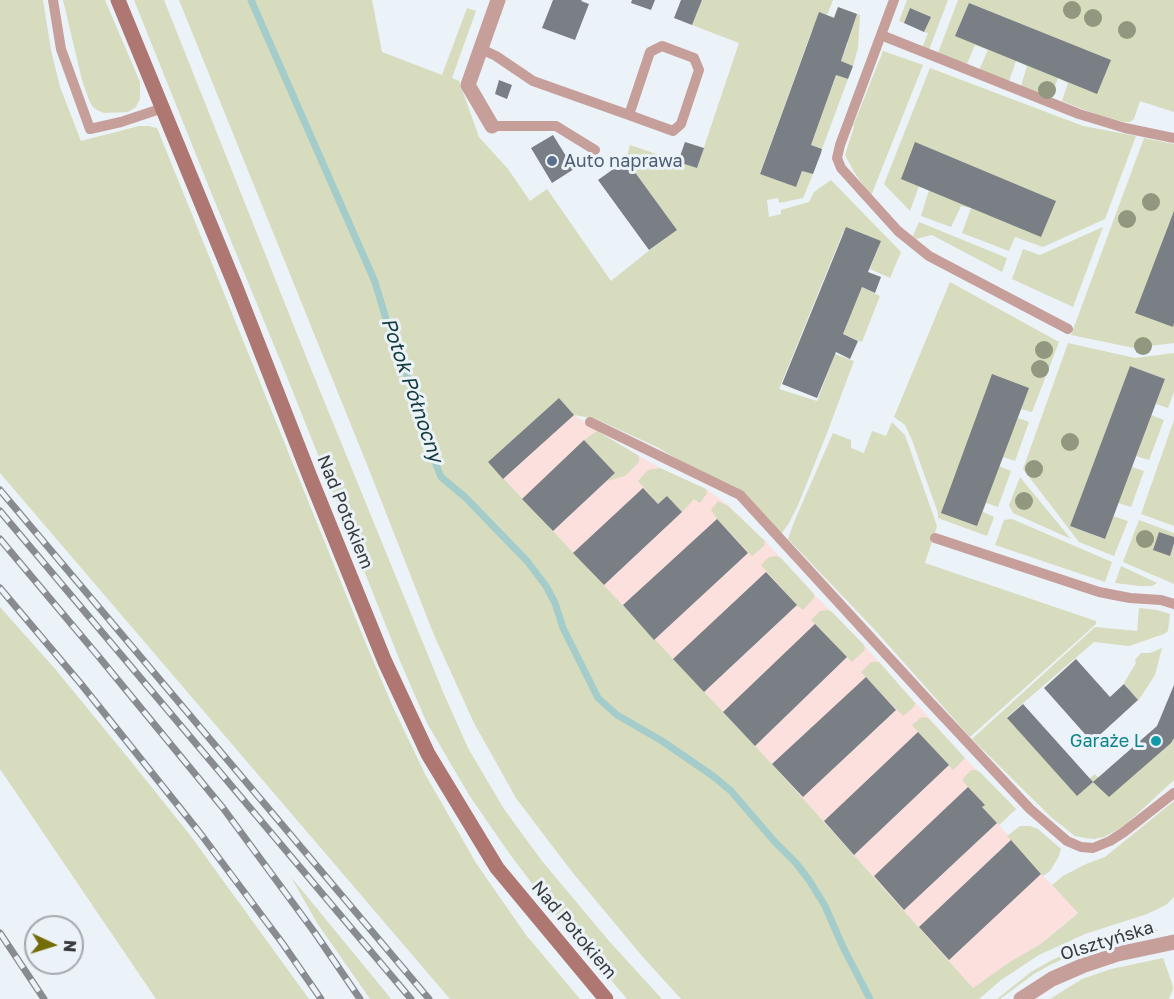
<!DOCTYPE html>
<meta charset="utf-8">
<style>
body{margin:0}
#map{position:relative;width:1174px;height:999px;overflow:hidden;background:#ebf2f8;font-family:"Golos Text",sans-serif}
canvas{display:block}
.north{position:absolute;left:24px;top:915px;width:60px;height:60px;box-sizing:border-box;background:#ebf2f8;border:2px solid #a3a8ad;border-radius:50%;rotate:94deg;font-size:16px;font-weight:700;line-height:24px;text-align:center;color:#383a3d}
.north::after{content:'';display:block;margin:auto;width:21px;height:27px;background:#746c07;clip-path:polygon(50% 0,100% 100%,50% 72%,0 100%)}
</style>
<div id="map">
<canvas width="1174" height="999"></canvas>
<div class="north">N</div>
</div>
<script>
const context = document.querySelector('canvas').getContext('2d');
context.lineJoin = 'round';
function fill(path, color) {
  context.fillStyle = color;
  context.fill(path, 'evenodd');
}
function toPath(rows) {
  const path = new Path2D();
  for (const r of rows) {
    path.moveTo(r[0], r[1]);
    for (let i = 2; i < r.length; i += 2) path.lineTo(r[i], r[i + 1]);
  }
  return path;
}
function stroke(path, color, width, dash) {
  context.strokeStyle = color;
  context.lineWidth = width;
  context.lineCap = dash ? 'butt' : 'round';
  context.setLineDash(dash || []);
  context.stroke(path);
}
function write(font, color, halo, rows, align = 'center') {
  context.font = font + ' "Golos Text",sans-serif';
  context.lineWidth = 6;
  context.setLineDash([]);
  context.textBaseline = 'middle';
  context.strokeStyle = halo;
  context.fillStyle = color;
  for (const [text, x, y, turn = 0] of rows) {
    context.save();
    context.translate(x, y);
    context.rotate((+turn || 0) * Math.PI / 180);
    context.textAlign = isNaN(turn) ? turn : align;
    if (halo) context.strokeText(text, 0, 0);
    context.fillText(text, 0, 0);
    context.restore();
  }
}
const industrial = toPath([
 [559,398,574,415,604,435,660,468,706,489,728,505,765,541,814,594,863,644,965,758,1016,809,999,825,1041,874,1078,912,1042,943,1008,963,973,988,772,764,488,462]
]);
const green = toPath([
 [0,0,43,0,51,50,60,87,81,141,139,126,148,126,157,128,364,639,392,705,425,774,476,863,526,935,580,999,450,999,0,473],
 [63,0,105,0,140,82,140,99,136,107,128,112,104,113,97,110,92,106,89,100,82,80],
 [134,0,164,0,309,364,443,692,468,748,504,809,542,861,609,941,662,999,627,999,555,914,509,853,469,795,427,723,400,661,285,372,213,197],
 [179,0,372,0,382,52,442,75,467,8,476,11,452,78,459,81,479,137,508,169,530,201,547,189,611,281,651,249,677,230,626,160,630,145,697,168,739,43,692,25,702,0,833,0,827,15,834,17,838,7,860,15,858,48,853,66,841,61,848,43,812,30,760,173,796,187,802,171,813,174,803,198,779,203,778,198,767,200,769,217,781,214,781,210,809,202,814,192,831,180,901,252,890,278,870,269,879,246,843,232,779,389,817,401,835,354,854,361,827,433,798,505,789,523,779,537,736,495,657,447,596,419,574,415,559,398,488,462,772,764,973,988,1008,963,1042,943,1078,913,1052,885,1063,876,1086,864,1105,857,1174,801,1174,897,1166,905,1147,914,1085,934,1039,955,1001,980,979,999,681,999,642,956,573,873,550,843,516,798,474,723,434,635,366,462],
 [907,0,948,0,929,50,922,48,928,33,924,32,930,17,910,8,904,23,899,21],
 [958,0,1174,0,1174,112,1140,101,1134,119,1130,122,1124,122,1095,114,1062,101,1068,83,1058,78,1050,99,1021,86,1027,66,1016,61,1009,81,979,70,988,50,975,45,967,64,938,53],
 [883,51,923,65,871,196,854,172,845,155,854,127,853,126],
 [930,68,1083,126,1136,136,1105,219,1043,247,1015,237,1009,251,962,233,971,208,961,206,951,227,921,216,929,190,919,186,910,211,884,184],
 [836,75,848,79,822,149,811,145],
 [1144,138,1174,144,1174,343,1134,348,1071,335],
 [919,222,1007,258,1002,272,932,235,916,239,913,236],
 [1103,227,1073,307,1012,279,1023,249,1040,255],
 [950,282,1059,342,1032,412,1021,409,1018,418,1029,422,1015,461,1003,457,999,466,1011,471,998,507,986,503,983,512,994,517,987,536,938,518,938,513,912,440,905,425,894,417],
 [862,287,880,296,862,342,843,334],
 [1068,343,1135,358,1174,353,1174,392,1168,408,1156,404,1165,379,1130,366,1070,526,1104,539,1113,516,1128,521,1114,556,1079,542,1023,469],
 [1151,415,1164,420,1149,460,1136,456],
 [1174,420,1174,526,1141,514],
 [892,422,905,435,937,526,925,563,1096,621,1096,624,970,737,875,630,788,539,794,522,833,433,851,440,851,448,864,453,872,431,886,436],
 [597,431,639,456,639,462,625,476,607,481,615,473,584,440],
 [1132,467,1144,471,1131,507,1118,503],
 [660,468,706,489,707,493,700,503,694,499,682,512,667,496,658,504,638,481,648,470],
 [1020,477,1071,539,1013,513,1009,505],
 [718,501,728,506,765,541,764,546,752,556,717,519,711,510],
 [1012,519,1112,562,1105,582,995,545,1004,520],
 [1139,520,1174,533,1174,584,1123,562],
 [776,556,781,558,814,594,814,598,803,610,797,605,761,565,769,557],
 [1121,566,1157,583,1152,586,1140,586,1115,583],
 [0,607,56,670,129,759,190,835,309,999,156,999,0,769],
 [1139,608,1157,610,1170,614,1168,631,1164,634,1129,646,1094,642,1007,717,1078,788,1095,774,1109,790,1174,733,1174,780,1123,827,1104,837,1094,839,1085,838,1075,836,1051,817,972,739,1095,627,1137,631],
 [828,610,832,612,863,644,865,648,864,651,852,662,811,620,820,611],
 [1162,648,1155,675,1138,701,1124,683,1136,663,1135,660,1141,653,1150,653],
 [871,662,879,662,915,703,914,707,903,716,861,672],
 [922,717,928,718,965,758,953,770,912,725],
 [971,770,976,770,981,773,1016,809,999,825,982,807,984,805,962,780],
 [1020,826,1030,826,1038,829,1061,849,1058,858,1050,871,1043,876,1007,836],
 [291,877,383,989,391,999,370,999,317,923],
 [1149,925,1153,925,1158,931,1107,942,1083,950,1050,965,1034,974,1000,999,997,999,1031,972,1052,960,1081,946,1115,935,1142,929],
 [1163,958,1172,983,1173,989,1169,999,1050,999,1082,979,1111,969]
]);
const stream = toPath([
 [251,0,375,282,386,319,397,344,433,457,441,477,465,497,527,561,546,586,555,603,563,628,598,698,617,715,662,741,713,776,731,791,774,841,796,863,809,880,825,906,843,947,870,999]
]);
const building = toPath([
 [553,0,582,0,581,1,589,4,575,40,542,28],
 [632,0,655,0,651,10,631,3],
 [681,0,702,0,692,25,674,18],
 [969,3,1111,60,1097,94,955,36],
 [838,7,857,14,841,61,853,66,848,79,836,75,811,145,822,149,821,153,813,174,802,171,796,187,760,174,819,12,834,18],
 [910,8,931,17,924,32,904,23],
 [499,80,512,85,507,99,495,94],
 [553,135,574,169,552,183,531,148],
 [685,142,704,148,697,168,678,162],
 [915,142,1056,201,1041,237,901,179],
 [626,160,677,230,649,250,598,180],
 [1174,211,1174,323,1173,327,1135,313],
 [846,227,881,241,868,272,881,277,875,293,862,287,843,334,858,341,850,359,836,352,817,398,782,384],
 [1130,366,1165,379,1105,539,1070,526],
 [992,374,1029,388,977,526,941,513],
 [559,398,574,415,503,479,488,462],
 [584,440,615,473,553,531,522,499],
 [643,488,658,504,667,496,682,512,604,585,573,553],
 [717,519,748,553,654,640,623,605],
 [1159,532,1174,537,1174,543,1170,556,1153,550],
 [766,572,797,605,704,692,673,659],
 [815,624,847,657,755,746,723,712],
 [1076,659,1110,697,1124,684,1138,700,1092,742,1044,688],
 [866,677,896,710,803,797,772,764],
 [1174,685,1174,738,1171,743,1109,797,1093,782,1077,796,1007,718,1023,704,1093,782,1157,726],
 [918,732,949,765,854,855,824,821],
 [968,787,985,805,982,807,997,823,904,910,874,876],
 [1011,840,1041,874,949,960,919,927]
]);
const service = toPath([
 [53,0,61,49,90,129,121,122,163,108],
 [894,0,840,145,837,158,841,168,898,231,929,256,1068,329],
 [881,35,1079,114,1125,128,1174,138],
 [481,49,496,56,533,81,629,115,673,131,681,124,699,70,694,58,662,46,650,52,629,115],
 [492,126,556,126,595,150],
 [590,422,740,495,927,699,1030,809,1067,841,1081,847,1093,848,1110,841,1124,832,1174,793],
 [935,538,1099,592,1130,598,1161,600,1174,604]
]);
const minor = toPath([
 [492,126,468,85,498,0],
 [1021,999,1052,979,1082,966,1118,954,1174,942]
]);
const secondary = toPath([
 [118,0,235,285,310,477,385,662,428,754,497,868,606,999]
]);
const rail = toPath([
 [0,490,429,999],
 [0,511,411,999],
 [0,539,99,657,223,808,315,933,360,999],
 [0,588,81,684,200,833,283,944,321,999],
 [0,933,44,999]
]);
const trees = [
 [1072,10],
 [1093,18],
 [1127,30],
 [1047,90],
 [1151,202],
 [1127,219],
 [1143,346],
 [1044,350],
 [1040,369],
 [1070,442],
 [1034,469],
 [1024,501],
 [1145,539]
];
const markers = [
 [552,161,6,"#5c6f8a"],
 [1156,741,6,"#0f9aa8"]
];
const serviceNames = [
 ["Auto naprawa",564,161]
];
const streetNames = [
 ["Nad Potokiem",345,512,68],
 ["Nad Potokiem",574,930,50],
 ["Olsztyńska",1107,941,-17]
];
const cultureNames = [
 ["Garaże L",1144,741]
];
const waterNames = [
 ["Potok Północny",412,390,71]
];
fill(industrial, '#fbe0dd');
fill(green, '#d7dcbe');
stroke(stream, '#a3cccb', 7);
fill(building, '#797f85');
stroke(service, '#c69f9b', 10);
stroke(minor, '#c69f9b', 15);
stroke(secondary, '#ae7771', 15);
stroke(rail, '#888c91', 7);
stroke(rail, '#ebf2f8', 4.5, [14]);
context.fillStyle = '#929880';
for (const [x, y] of trees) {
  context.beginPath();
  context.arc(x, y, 9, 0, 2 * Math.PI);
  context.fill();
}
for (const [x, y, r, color] of markers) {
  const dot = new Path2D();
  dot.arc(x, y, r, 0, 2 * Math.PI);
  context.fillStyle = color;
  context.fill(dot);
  stroke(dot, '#ebf2f8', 2);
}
write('18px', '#4e5e75', '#ebf2f8', serviceNames, 'left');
write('18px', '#383a3d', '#ebf2f8', streetNames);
write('18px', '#0d838f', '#ebf2f8', cultureNames, 'right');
write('italic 20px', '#133a3a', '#ebf2f8', waterNames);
</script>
